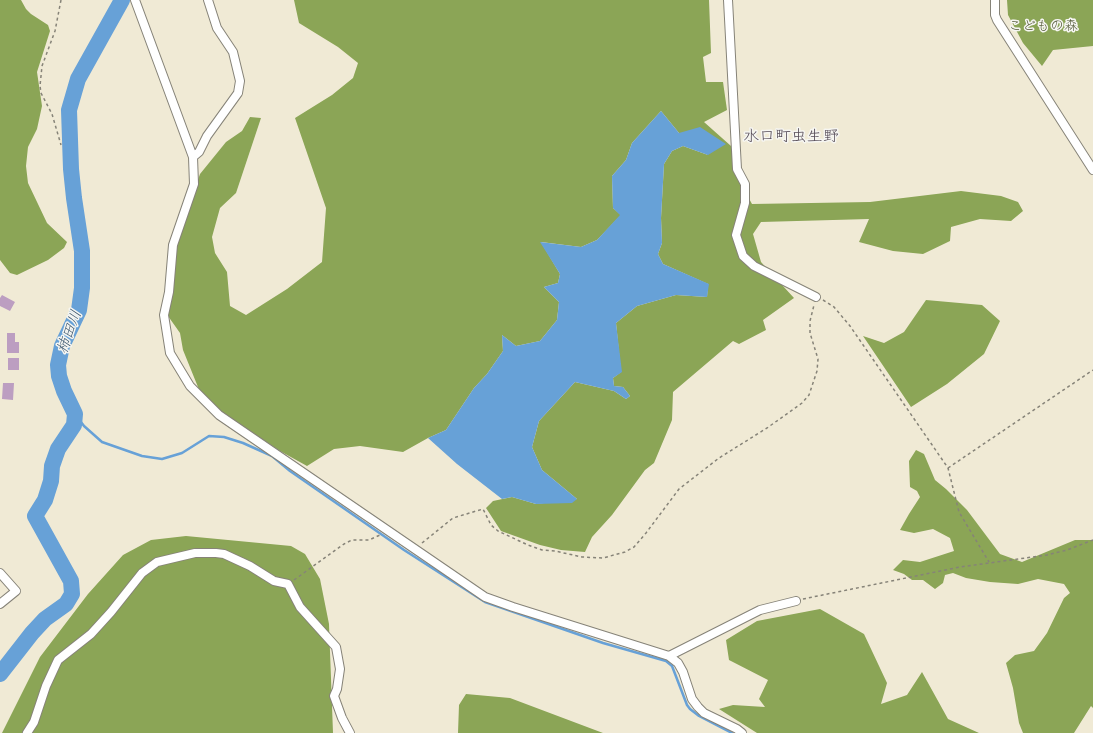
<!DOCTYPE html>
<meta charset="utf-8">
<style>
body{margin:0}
canvas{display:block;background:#f0ead5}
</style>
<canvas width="1093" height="733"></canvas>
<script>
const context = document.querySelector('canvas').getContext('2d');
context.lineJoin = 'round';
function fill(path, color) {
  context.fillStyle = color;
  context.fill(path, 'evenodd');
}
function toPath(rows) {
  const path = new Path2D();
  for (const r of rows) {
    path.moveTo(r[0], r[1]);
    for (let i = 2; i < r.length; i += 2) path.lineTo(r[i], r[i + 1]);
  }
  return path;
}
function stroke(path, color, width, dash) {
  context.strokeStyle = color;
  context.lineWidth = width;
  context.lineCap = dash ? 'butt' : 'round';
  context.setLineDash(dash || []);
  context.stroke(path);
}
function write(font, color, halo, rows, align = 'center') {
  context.font = font + ' Itim,"Klee One",sans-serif';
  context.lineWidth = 3;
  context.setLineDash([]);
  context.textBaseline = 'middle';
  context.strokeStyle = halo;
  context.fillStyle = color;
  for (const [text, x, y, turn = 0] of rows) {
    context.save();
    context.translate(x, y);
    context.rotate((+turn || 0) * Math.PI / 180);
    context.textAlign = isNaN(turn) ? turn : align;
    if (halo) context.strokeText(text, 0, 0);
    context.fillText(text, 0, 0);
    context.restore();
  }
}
const forest = toPath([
 [0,0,21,0,26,9,31,14,48,25,50,31,37,72,42,106,37,129,28,147,26,166,28,183,47,223,67,242,64,248,48,260,17,275,10,273,0,260],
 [294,0,709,0,711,53,703,57,706,82,723,82,727,110,704,122,731,146,736,175,752,204,870,202,961,191,1001,196,1018,202,1023,211,1011,221,980,219,951,227,950,241,923,254,893,251,859,242,869,219,761,222,753,234,761,262,794,298,763,320,766,330,739,344,733,341,673,392,672,420,654,463,645,470,612,515,592,537,585,552,561,550,540,545,501,531,486,508,493,501,512,497,536,504,577,499,542,470,532,447,539,421,575,382,614,391,626,399,630,396,623,387,614,386,613,378,621,372,616,323,637,306,676,295,707,297,708,284,663,264,658,254,662,243,661,218,664,164,672,151,683,146,708,155,679,133,661,111,632,143,626,160,612,176,613,208,621,215,597,240,581,247,541,242,560,274,558,283,544,287,559,302,557,320,540,341,516,346,502,335,503,351,487,374,474,388,446,430,428,438,403,452,360,446,334,449,307,466,280,451,221,412,200,392,183,350,180,333,168,316,178,238,200,174,226,142,242,131,250,117,261,118,236,193,220,208,212,237,215,253,227,272,230,306,246,315,287,289,322,262,326,208,295,118,332,95,353,78,358,63,338,47,299,23],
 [1007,0,1093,0,1093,46,1053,50,1042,66,1023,43,1008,15],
 [926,300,982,305,1000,321,984,354,947,384,911,407,863,336,884,343,904,332],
 [916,450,924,454,935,480,946,489,967,510,1000,554,1022,562,1075,540,1093,540,1093,708,1091,706,1074,733,1023,733,1019,723,1013,688,1006,663,1015,655,1034,651,1047,633,1064,598,1070,593,1064,584,1038,579,1018,584,990,582,966,578,953,573,945,575,943,583,935,589,923,580,912,580,904,574,893,570,903,560,920,562,954,551,950,538,933,529,914,533,900,530,909,514,920,497,917,491,910,487,909,461],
 [186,536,291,546,305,554,320,579,329,624,333,733,2,733,40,657,88,594,123,555,151,540],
 [820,609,864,634,887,683,881,704,907,695,922,672,948,719,979,733,757,733,719,709,733,705,765,707,759,699,768,680,729,660,726,640,757,621],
 [466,694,510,698,603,733,458,733,459,705]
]);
const water = toPath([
 [661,111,679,133,700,127,726,144,708,155,683,146,672,151,664,164,661,218,662,243,658,254,663,264,709,284,707,297,676,295,637,306,616,323,622,372,613,378,614,386,623,387,630,396,626,399,614,391,575,382,539,421,532,447,542,470,577,499,572,503,536,504,512,497,502,499,457,464,428,438,446,430,474,388,487,374,503,351,502,335,516,346,540,341,557,320,559,302,544,287,558,283,560,274,540,242,581,247,597,240,620,215,613,208,612,176,626,160,632,143]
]);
const stream = toPath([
 [75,414,84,426,102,442,142,456,162,459,182,453,209,436,224,437,243,443,272,456,290,471,404,550,485,602,603,643,666,661,672,666,687,705,690,709,699,716,732,733]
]);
const river = toPath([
 [0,674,32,633,45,619,66,604,72,594,71,581,35,516,45,500,51,481,52,466,58,449,74,425,75,414,64,391,59,376,58,365,62,346,79,310,82,288,82,251,74,198,71,169,69,110,78,79,122,0]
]);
const building = toPath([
 [2,295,15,302,10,311,0,306,0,298],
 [7,333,15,333,15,342,19,342,19,353,7,353],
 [8,358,19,358,19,370,8,370],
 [3,383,14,383,13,400,2,399]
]);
const path = toPath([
 [61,0,55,31,42,66,40,86,41,93,52,114,61,145],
 [823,300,834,307,850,326,948,468,959,512,989,562],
 [948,468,1093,370],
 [422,543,453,518,483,509,491,525,498,531,528,545,542,550,555,551,582,557,603,558,625,552,634,547,646,533,679,489,719,458,767,428,802,403,809,395,817,371,818,359,810,333,810,321,814,305],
 [294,580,344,544,352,540,369,540,380,535],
 [803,599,960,567,1047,555,1067,550,1093,540]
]);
const minor = toPath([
 [135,0,193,157,194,184,173,245,169,292,164,315,170,353,190,386,219,415,485,597,513,607,669,656,678,663,683,672,692,699,698,707,704,713,737,729,742,733],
 [728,0,737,169,745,184,745,203,736,235,743,256,754,266,816,297],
 [995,0,995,15,997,20,1093,170],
 [193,157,199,152,207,136,238,93,240,81,233,52,217,28,208,0],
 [0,573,16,591,0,604],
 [669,656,760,610,796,601],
 [27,733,34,722,46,686,58,660,91,634,111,612,142,573,157,562,195,553,216,553,224,554,250,566,274,581,288,584,300,607,336,647,340,669,337,689,334,696,342,718,350,733]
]);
const parkNames = [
 ["こどもの森",1043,26]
];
const waterNames = [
 ["柿田川",70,332,-70]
];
const quarterNames = [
 ["水口町虫生野",791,137]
];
fill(forest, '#8ba556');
fill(water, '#67a1d7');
stroke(stream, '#67a1d7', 2.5);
stroke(river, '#67a1d7', 16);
fill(building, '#bc9ec1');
stroke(minor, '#868378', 10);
stroke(path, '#868378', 1.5, [3, 3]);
stroke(minor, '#fff', 8);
write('14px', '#4f5534', '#f6f6f2', parkNames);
write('italic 15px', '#3e5870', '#f6f6f2', waterNames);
write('16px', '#544a56', '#f6f6f2', quarterNames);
</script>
